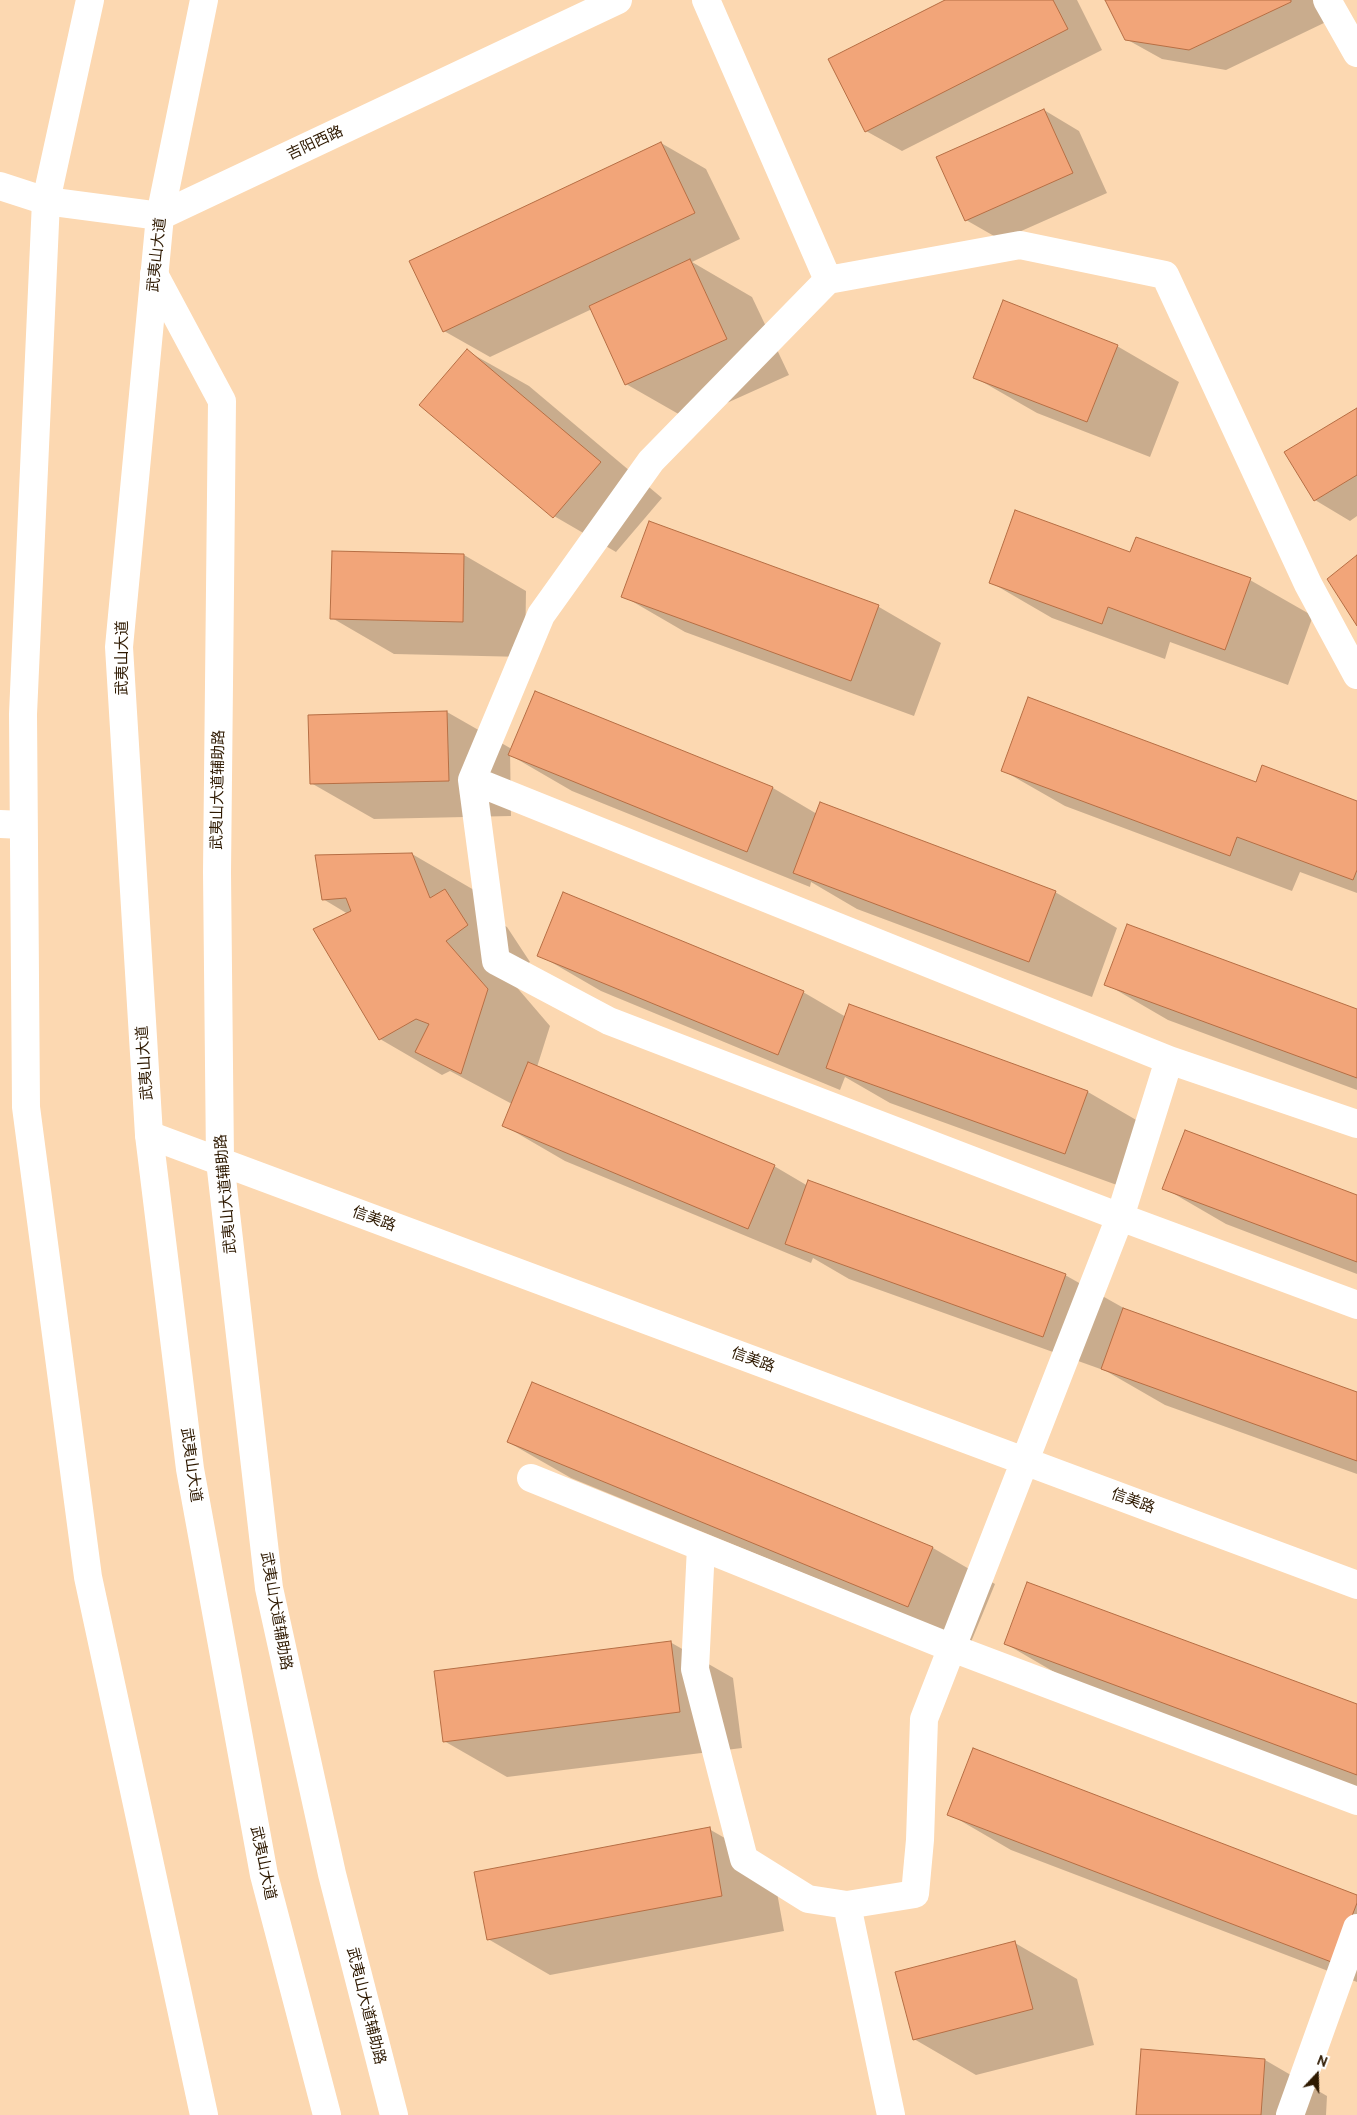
<!DOCTYPE html>
<meta charset="utf-8">
<style>
body{margin:0}
#map{position:relative;width:1357px;height:2115px;overflow:hidden;background:#fcd8b1;font-family:Cabin,sans-serif}
canvas{display:block}
.north{position:absolute;left:1292px;top:2050px;width:50px;height:50px;-webkit-text-stroke:4px #fff;paint-order:stroke;rotate:21deg;font-size:14px;font-weight:700;line-height:20px;text-align:center;color:#2e1900}
.north::after{content:'';display:block;margin:auto;width:18px;height:22px;background:#2e1900;clip-path:polygon(50% 0,100% 100%,50% 72%,0 100%)}
</style>
<div id="map">
<canvas width="1357" height="2115"></canvas>
<div class="north">N</div>
</div>
<script>
const context = document.querySelector('canvas').getContext('2d');
context.lineJoin = 'round';
function fill(path, color) {
  context.fillStyle = color;
  context.fill(path, 'evenodd');
}
function toPath(rows) {
  const path = new Path2D();
  for (const r of rows) {
    path.moveTo(r[0], r[1]);
    for (let i = 2; i < r.length; i += 2) path.lineTo(r[i], r[i + 1]);
  }
  return path;
}
function stroke(path, color, width, dash) {
  context.strokeStyle = color;
  context.lineWidth = width;
  context.lineCap = dash ? 'butt' : 'round';
  context.setLineDash(dash || []);
  context.stroke(path);
}
function write(font, color, halo, rows, align = 'center') {
  context.font = font + ' Cabin,"Noto Sans SC",sans-serif';
  context.lineWidth = 4.5;
  context.setLineDash([]);
  context.textBaseline = 'middle';
  context.strokeStyle = halo;
  context.fillStyle = color;
  for (const [text, x, y, turn = 0] of rows) {
    context.save();
    context.translate(x, y);
    context.rotate((+turn || 0) * Math.PI / 180);
    context.textAlign = isNaN(turn) ? turn : align;
    if (halo) context.strokeText(text, 0, 0);
    context.fillText(text, 0, 0);
    context.restore();
  }
}
const shadow = toPath([
 [947,0,1077,0,1102,50,902,151,866,131],
 [1106,0,1315,0,1326,22,1226,70,1162,59,1126,39],
 [1044,110,1079,131,1107,193,1001,240,966,220],
 [661,143,706,169,740,239,692,262,752,297,789,375,689,420,626,384,592,309,490,357,444,331],
 [1117,346,1179,382,1150,457,1037,413,974,377],
 [467,351,529,386,662,498,616,552,554,516],
 [1357,409,1357,516,1350,521,1315,500],
 [650,522,879,607,941,643,914,716,685,632,623,596],
 [1131,554,1250,580,1313,616,1288,685,1170,642,1165,659,1052,618,990,582],
 [464,555,526,591,525,657,394,654,332,618],
 [447,712,510,748,511,816,374,819,311,783,309,717],
 [510,755,773,788,817,814,1055,892,1117,928,1092,997,857,909,811,882,810,887,572,791],
 [1002,770,1257,784,1357,802,1357,893,1300,872,1292,891,1065,806],
 [412,854,474,890,483,913,507,927,530,962,508,977,550,1026,537,1067,774,1166,808,1186,1065,1275,1129,1311,1357,1393,1357,1474,1165,1405,1106,1371,849,1279,813,1258,811,1263,565,1161,503,1125,512,1104,450,1071,442,1075,380,1039,348,914,323,899],
 [539,955,803,992,846,1017,850,1006,1088,1092,1150,1128,1128,1189,890,1103,845,1077,840,1090,601,991],
 [1106,984,1357,1010,1357,1090,1168,1020],
 [1164,1188,1357,1197,1357,1274,1226,1224],
 [533,1384,933,1548,995,1584,971,1642,571,1478,508,1442],
 [670,1642,733,1678,742,1748,507,1777,444,1741],
 [1006,1644,1357,1705,1357,1787,1068,1680],
 [949,1814,1357,1896,1357,1982,1011,1850],
 [709,1829,772,1865,784,1931,550,1975,488,1939],
 [1015,1943,1077,1979,1094,2045,976,2075,914,2039],
 [1265,2060,1327,2096,1326,2115,1138,2115]
]);
const building = toPath([
 [945,0,1053,0,1068,29,865,132,828,59,945,0],
 [1105,0,1291,0,1291,2,1189,50,1125,40,1105,0],
 [1044,109,1073,173,965,221,936,157,1044,109],
 [661,142,695,213,443,332,409,261,661,142],
 [690,259,727,339,625,385,589,306,690,259],
 [1003,300,1118,345,1087,422,973,378,1003,300],
 [467,349,601,462,553,518,419,405,467,349],
 [1357,408,1357,475,1314,501,1284,452,1357,408],
 [1015,510,1130,552,1136,537,1251,578,1225,650,1108,607,1102,624,989,583,1015,510],
 [649,521,879,605,851,681,621,597,649,521],
 [332,551,464,554,463,622,330,619,332,551],
 [1357,555,1357,626,1327,579,1357,555],
 [535,691,773,787,747,852,508,755,535,691],
 [1028,697,1256,782,1262,765,1357,801,1357,870,1353,880,1237,837,1230,856,1001,771,1028,697],
 [447,711,449,781,310,784,308,715,447,711],
 [820,802,1056,891,1029,962,793,873,820,802],
 [412,853,430,898,445,889,468,925,446,941,488,989,461,1074,415,1052,429,1024,416,1019,379,1040,313,929,351,911,346,898,322,900,315,855,412,853],
 [563,892,804,991,778,1055,537,956,563,892],
 [1127,924,1357,1009,1357,1078,1104,985,1127,924],
 [849,1004,1088,1091,1065,1154,826,1068,849,1004],
 [528,1062,775,1165,748,1229,502,1126,528,1062],
 [1185,1130,1357,1195,1357,1262,1162,1189,1185,1130],
 [808,1180,1066,1274,1043,1337,785,1244,808,1180],
 [1123,1308,1357,1392,1357,1461,1101,1369,1123,1308],
 [532,1382,933,1547,908,1607,507,1442,532,1382],
 [1027,1582,1357,1704,1357,1775,1004,1644,1027,1582],
 [671,1641,680,1712,443,1742,434,1671,671,1641],
 [973,1748,1357,1895,1357,1903,1334,1963,947,1815,973,1748],
 [710,1827,722,1896,487,1940,474,1872,710,1827],
 [1015,1941,1033,2009,913,2040,895,1972,1015,1941],
 [1141,2049,1265,2059,1261,2115,1136,2115,1141,2049]
]);
const minor = toPath([
 [706,0,828,280,1020,245,1165,275,1308,584,1357,675],
 [1327,0,1357,53],
 [0,186,46,201,160,216,618,0],
 [154,274,222,401,217,872,220,1161,269,1588,332,1874,394,2115],
 [828,280,651,461,541,615,472,780,496,961,609,1021,1120,1217,1169,1060],
 [472,780,1169,1060,1357,1124],
 [0,824,23,825],
 [149,1135,1357,1585],
 [531,1478,952,1648,1357,1801],
 [701,1547,695,1669,744,1859,808,1899,847,1905],
 [891,2115,847,1905,915,1894,920,1840,924,1719,1120,1217,1357,1305],
 [1290,2115,1357,1928]
]);
const highway = toPath([
 [90,0,46,201,23,714,26,1107,88,1577,204,2115],
 [204,0,160,216,119,647,149,1135,190,1469,264,1875,327,2115]
]);
const streetNames = [
 ["吉阳西路",315,143,-25],
 ["武夷山大道",157,255,-84],
 ["武夷山大道",123,658,-90],
 ["武夷山大道辅助路",218,790,-89],
 ["武夷山大道",145,1063,-94],
 ["武夷山大道辅助路",226,1194,-95],
 ["信美路",374,1219,20],
 ["信美路",753,1360,20],
 ["武夷山大道",191,1465,82],
 ["信美路",1133,1501,20],
 ["武夷山大道辅助路",276,1611,80],
 ["武夷山大道",263,1863,78],
 ["武夷山大道辅助路",366,2006,76]
];
fill(shadow, '#0003');
fill(building, '#f2a579');
stroke(building, '#b66e44', 1);
stroke(minor, '#fff', 28);
stroke(highway, '#fff', 28);
write('15px', '#2e1900', '#fff', streetNames);
</script>
